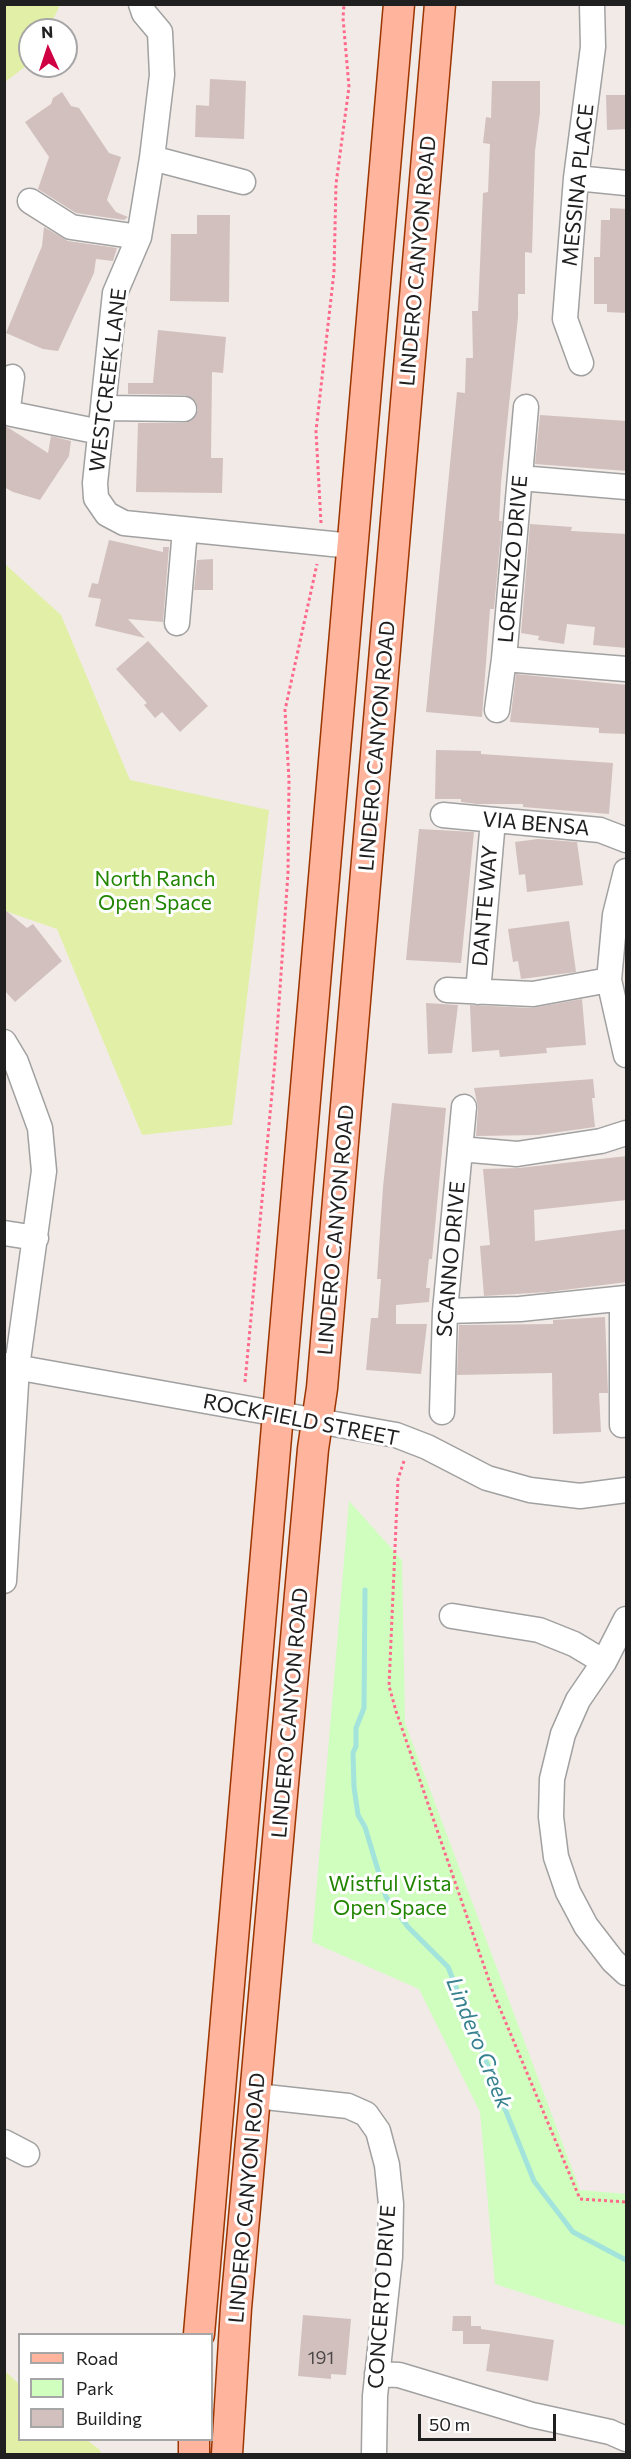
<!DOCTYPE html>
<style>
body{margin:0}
#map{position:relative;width:631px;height:2459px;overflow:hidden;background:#f1eae6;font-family:Commissioner,sans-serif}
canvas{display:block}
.frame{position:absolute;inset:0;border:6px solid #202020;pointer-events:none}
.legend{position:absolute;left:18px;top:2333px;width:195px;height:108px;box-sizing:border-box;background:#fff;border:2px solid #a6a6a6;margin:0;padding:8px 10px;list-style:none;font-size:18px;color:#202020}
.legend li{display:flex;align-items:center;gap:12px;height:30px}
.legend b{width:30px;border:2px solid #a6a6a6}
.north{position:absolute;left:18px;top:18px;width:60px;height:60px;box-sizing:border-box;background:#fff;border:2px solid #a6a6a6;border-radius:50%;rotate:357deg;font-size:16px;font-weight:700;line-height:24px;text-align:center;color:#202020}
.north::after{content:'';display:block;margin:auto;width:21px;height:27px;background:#d00044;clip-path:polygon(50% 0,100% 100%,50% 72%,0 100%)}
.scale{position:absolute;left:418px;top:2414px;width:138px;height:27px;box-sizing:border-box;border:3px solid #202020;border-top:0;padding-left:8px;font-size:18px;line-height:21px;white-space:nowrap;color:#202020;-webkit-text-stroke:4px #fff;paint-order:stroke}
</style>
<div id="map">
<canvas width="631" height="2459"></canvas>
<div class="frame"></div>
<ul class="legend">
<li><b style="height:8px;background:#ffb59d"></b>Road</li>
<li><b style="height:16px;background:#cffebf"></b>Park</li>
<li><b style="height:16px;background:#d2c0be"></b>Building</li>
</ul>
<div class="north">N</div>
<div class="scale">50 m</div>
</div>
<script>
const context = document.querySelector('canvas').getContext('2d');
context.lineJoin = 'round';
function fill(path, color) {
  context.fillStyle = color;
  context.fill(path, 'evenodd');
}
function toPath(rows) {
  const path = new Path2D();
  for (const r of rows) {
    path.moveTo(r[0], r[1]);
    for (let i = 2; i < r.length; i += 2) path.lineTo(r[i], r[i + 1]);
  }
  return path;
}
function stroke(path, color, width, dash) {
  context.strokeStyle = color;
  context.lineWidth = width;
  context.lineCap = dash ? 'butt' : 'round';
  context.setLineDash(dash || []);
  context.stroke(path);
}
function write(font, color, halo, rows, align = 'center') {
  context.font = font + ' Commissioner,sans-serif';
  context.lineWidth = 6;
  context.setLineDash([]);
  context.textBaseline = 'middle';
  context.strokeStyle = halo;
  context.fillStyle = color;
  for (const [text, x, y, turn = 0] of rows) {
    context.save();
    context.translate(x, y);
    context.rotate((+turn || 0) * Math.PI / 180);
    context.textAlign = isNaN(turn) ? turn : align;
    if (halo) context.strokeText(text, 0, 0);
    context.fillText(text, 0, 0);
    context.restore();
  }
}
const grass = toPath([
 [5,4,60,5,48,30,30,30,30,63,5,82],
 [5,564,61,615,130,780,269,810,232,1125,142,1135,57,929,5,911],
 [5,2371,19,2384,20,2440,87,2440,100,2450,101,2454,5,2454]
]);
const park = toPath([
 [349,1501,402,1560,405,1723,580,2190,626,2194,626,2326,495,2284,480,2112,419,1989,312,1942]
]);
const stream = toPath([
 [365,1590,364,1708,356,1728,356,1746,353,1753,354,1787,358,1815,365,1827,386,1897,408,1927,448,1967,534,2181,573,2232,626,2260]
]);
const building = toPath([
 [210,79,246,81,244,139,195,137,196,105,209,106],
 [492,81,540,81,540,113,535,151,532,253,525,252,525,294,518,294,518,317,501,483,499,521,502,521,494,609,490,609,482,717,426,712,457,392,465,393,466,358,473,358,472,311,478,311,483,193,488,192,490,144,483,143,486,117,491,118],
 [62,92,71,106,79,108,109,153,121,157,107,200,116,212,128,217,124,220,76,213,38,189,49,157,25,122,51,104,53,98],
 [606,95,627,95,627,129,607,130],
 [610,208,627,209,627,313,607,312,607,304,594,304,594,257,600,257,601,220,610,220],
 [197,215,230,215,229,302,170,301,171,234,197,234],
 [44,227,68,241,117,248,113,261,96,259,94,273,58,351,43,349,6,333,42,246],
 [158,330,226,337,223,373,212,372,211,458,223,458,222,493,136,492,138,423,184,423,191,421,198,410,196,402,185,395,128,394,128,383,153,383],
 [540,415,627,421,627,471,535,464],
 [4,425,48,453,51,436,71,441,69,456,40,500,13,492,4,487],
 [530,524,572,527,571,531,627,534,627,648,593,645,595,627,567,624,564,644,538,640,539,636,521,633],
 [109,540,163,552,163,547,169,547,163,622,128,619,145,638,95,626,101,599,88,597,92,583,98,584],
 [213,559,213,590,194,590,197,560],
 [148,641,208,706,180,732,162,712,155,718,144,705,147,703,116,669],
 [516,674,627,685,627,734,599,733,599,728,510,722],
 [436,750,481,751,481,754,613,763,609,814,523,807,523,804,477,804,461,802,461,799,435,799],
 [419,829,474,832,461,963,406,960],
 [538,839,577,842,583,885,527,892,525,874,519,875,515,842],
 [4,909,27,928,33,924,62,961,15,1002,4,990],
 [569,921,576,972,521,979,518,961,513,962,508,929],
 [582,999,586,1045,546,1048,547,1053,500,1057,499,1050,472,1052,470,1005,532,1008],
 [426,1003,458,1005,452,1053,428,1054],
 [593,1079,595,1098,592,1098,595,1127,538,1135,476,1136,478,1108,474,1088],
 [392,1103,446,1108,432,1259,429,1259,426,1288,430,1288,429,1302,396,1305,396,1324,427,1324,421,1374,366,1370,371,1318,378,1318,381,1279,377,1279,383,1187],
 [627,1156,627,1200,534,1210,535,1241,627,1229,627,1282,548,1292,484,1296,480,1246,490,1245,483,1169,519,1168],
 [605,1317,608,1393,599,1393,601,1432,553,1434,552,1373,457,1375,459,1325,553,1324,553,1320],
 [303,2315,351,2319,346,2375,331,2374,331,2379,298,2376],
 [453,2316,471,2316,471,2326,481,2326,481,2329,554,2340,548,2381,486,2371,490,2344,463,2344,463,2331,452,2331]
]);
const path = toPath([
 [321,523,316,431,334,272,336,184,349,87,343,18,344,4],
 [245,1382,275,1061,288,873,289,780,285,710,317,564],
 [404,1461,398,1479,389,1686,396,1711,493,1992,580,2199,626,2202]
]);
const minor = toPath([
 [141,4,144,13,160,32,162,75,152,158,139,237,115,293,95,483,96,498,107,514,124,523,352,546],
 [152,158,243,182],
 [576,178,626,183],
 [30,201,71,227,139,237],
 [581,363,565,319,576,178,593,47,592,4],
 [12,377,8,408,12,414,100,432],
 [103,408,184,409],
 [520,478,626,487],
 [177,623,185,530],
 [504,659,626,669],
 [497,710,504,659,526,407],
 [443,815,600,830,626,840],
 [626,871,615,915,609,980,626,1055],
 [447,990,533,994,609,980],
 [478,992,493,820],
 [4,1042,16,1062,40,1128,44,1171,17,1367,4,1581],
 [460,1149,517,1154,601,1141,626,1133],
 [4,1233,36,1238],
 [445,1311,520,1309,626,1298],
 [4,1365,396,1435,427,1447,487,1478,530,1490,580,1496,626,1490],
 [442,1412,445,1311,464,1107],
 [622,1425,622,1299],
 [452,1616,539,1630,574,1644,604,1662],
 [626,1619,604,1662,578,1700,563,1734,552,1779,551,1817,556,1857,568,1892,586,1926,613,1961,626,1973],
 [256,2096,348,2106,366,2114,378,2131,387,2165,391,2204,390,2257,375,2396,374,2454],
 [4,2142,27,2154],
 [377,2374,399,2375,532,2415,610,2432,626,2439]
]);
const major = toPath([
 [199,2334,399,4],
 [194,2454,194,2440],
 [227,2454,236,2308,313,1449,322,1388,440,4]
]);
const numberNames = [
 ["191",321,2358]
];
const streetNames = [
 ["MESSINA PLACE",578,185,-84],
 ["LINDERO CANYON ROAD",418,261,-85],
 ["WESTCREEK LANE",108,380,-83],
 ["LORENZO DRIVE",513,559,-85],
 ["LINDERO CANYON ROAD",377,746,-85],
 ["VIA BENSA",536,824,5],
 ["DANTE WAY",485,906,-85],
 ["LINDERO CANYON ROAD",336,1230,-85],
 ["SCANNO DRIVE",451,1259,-85],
 ["ROCKFIELD STREET",301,1420,11],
 ["LINDERO CANYON ROAD",290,1713,-85],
 ["LINDERO CANYON ROAD",247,2198,-85],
 ["CONCERTO DRIVE",382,2297,-86]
];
const parkNames = [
 ["North Ranch",155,879],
 ["Open Space",155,903],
 ["Wistful Vista",390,1884],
 ["Open Space",390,1908]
];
const waterNames = [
 ["Lindero Creek",479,2043,68]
];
fill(grass, '#e2f0a7');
fill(park, '#cffebf');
stroke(stream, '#a2e3dc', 5);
fill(building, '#d2c0be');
stroke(minor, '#a1a1a1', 27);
stroke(major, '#9c3500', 33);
stroke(path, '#ff698b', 3, [3, 3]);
stroke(minor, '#fff', 24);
stroke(major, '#ffb59d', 30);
write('18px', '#4c4848', null, numberNames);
write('21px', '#202020', '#fff', streetNames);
write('21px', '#228502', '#fff', parkNames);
write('italic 22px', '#36808f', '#fff', waterNames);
</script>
